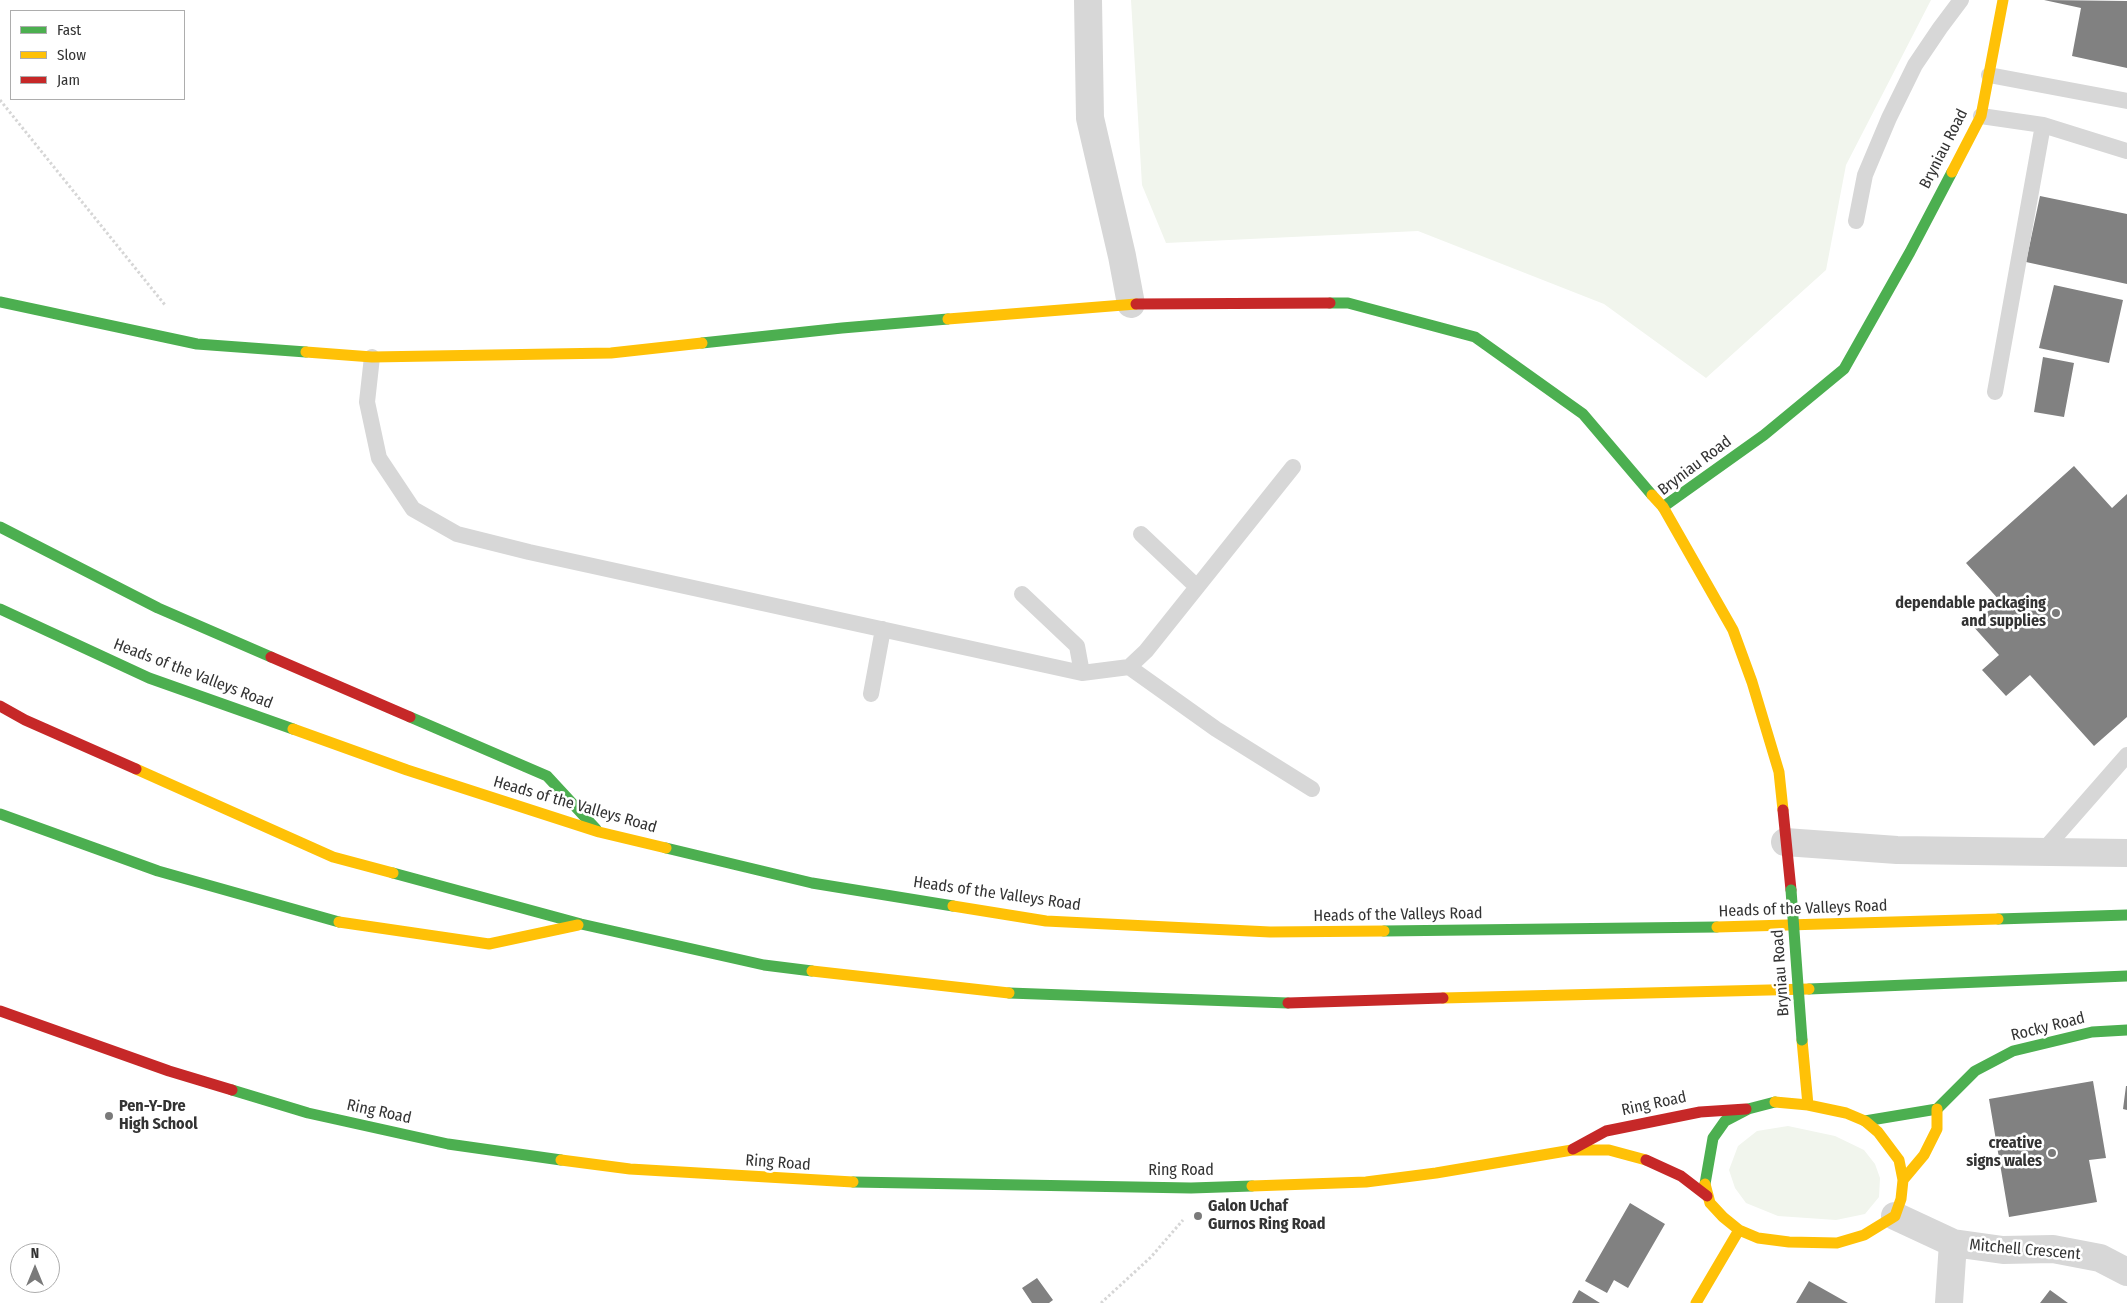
<!DOCTYPE html>
<style>
body{margin:0}
#map{position:relative;width:2127px;height:1303px;overflow:hidden;background:#fff;font-family:"Fira Sans Condensed",sans-serif}
canvas{display:block}
.legend{position:absolute;left:10px;top:10px;width:175px;height:90px;box-sizing:border-box;background:#fff;border:1px solid #adadad;margin:0;padding:6px 9px;list-style:none;font-size:15px;color:#333}
.legend li{display:flex;align-items:center;gap:10px;height:25px}
.legend b{width:25px;border:1px solid #adadad}
.north{position:absolute;left:10px;top:1243px;width:50px;height:50px;box-sizing:border-box;background:#fff;border:1px solid #adadad;border-radius:50%;rotate:0deg;font-size:14px;font-weight:700;line-height:20px;text-align:center;color:#333}
.north::after{content:'';display:block;margin:auto;width:18px;height:22px;background:#7a7a7a;clip-path:polygon(50% 0,100% 100%,50% 72%,0 100%)}
</style>
<div id="map">
<canvas width="2127" height="1303"></canvas>
<ul class="legend">
<li><b style="height:6px;background:#4caf50"></b>Fast</li>
<li><b style="height:6px;background:#ffc107"></b>Slow</li>
<li><b style="height:6px;background:#c62828"></b>Jam</li>
</ul>
<div class="north">N</div>
</div>
<script>
const context = document.querySelector('canvas').getContext('2d');
context.lineJoin = 'round';
function fill(path, color) {
  context.fillStyle = color;
  context.fill(path, 'evenodd');
}
function toPath(rows) {
  const path = new Path2D();
  for (const r of rows) {
    path.moveTo(r[0], r[1]);
    for (let i = 2; i < r.length; i += 2) path.lineTo(r[i], r[i + 1]);
  }
  return path;
}
function stroke(path, color, width, dash) {
  context.strokeStyle = color;
  context.lineWidth = width;
  context.lineCap = dash ? 'butt' : 'round';
  context.setLineDash(dash || []);
  context.stroke(path);
}
function write(font, color, halo, rows, align = 'center') {
  context.font = font + ' "Fira Sans Condensed",sans-serif';
  context.lineWidth = 5;
  context.setLineDash([]);
  context.textBaseline = 'middle';
  context.strokeStyle = halo;
  context.fillStyle = color;
  for (const [text, x, y, turn = 0] of rows) {
    context.save();
    context.translate(x, y);
    context.rotate((+turn || 0) * Math.PI / 180);
    context.textAlign = isNaN(turn) ? turn : align;
    if (halo) context.strokeText(text, 0, 0);
    context.fillText(text, 0, 0);
    context.restore();
  }
}
const green = toPath([
 [1131,0,1931,0,1846,165,1826,270,1706,378,1604,304,1418,231,1166,243,1142,185],
 [1788,1126,1835,1136,1864,1150,1875,1164,1880,1178,1879,1197,1865,1214,1836,1220,1778,1216,1746,1203,1735,1188,1729,1170,1738,1146,1757,1131]
]);
const building = toPath([
 [2044,0,2127,1,2127,68,2072,56,2081,8],
 [2040,196,2127,214,2127,284,2026,262],
 [2054,285,2123,300,2109,363,2039,348],
 [2043,357,2074,363,2064,417,2034,412],
 [2074,466,2112,508,2127,494,2127,717,2094,746,2030,675,2006,696,1982,670,1999,655,1972,625,2000,601,1966,563],
 [2093,1081,2106,1158,2089,1160,2097,1202,2009,1217,1989,1099],
 [2126,1086,2127,1086,2127,1110,2123,1109],
 [1630,1203,1665,1224,1628,1288,1614,1280,1607,1293,1585,1281],
 [1037,1278,1053,1300,1049,1303,1032,1303,1022,1288],
 [1809,1281,1848,1303,1796,1303],
 [1579,1290,1600,1303,1572,1303],
 [2050,1290,2068,1303,2040,1303]
]);
const path = toPath([
 [0,100,165,305],
 [1101,1303,1151,1257,1183,1220]
]);
const lane = toPath([
 [1989,75,2127,101],
 [1981,116,2043,125,2127,151],
 [1856,221,1865,175,1889,118,1915,65,1940,28,1961,0],
 [372,357,367,402,379,458,413,509,457,534,529,552,1082,673,1129,667,1146,651,1293,467],
 [1995,392,2043,125],
 [1141,534,1197,587],
 [1022,594,1077,646,1082,673],
 [1129,667,1216,729,1312,789],
 [871,694,883,629],
 [2042,852,2127,755]
]);
const street = toPath([
 [1088,0,1090,118,1122,256,1131,304],
 [1785,842,1897,850,2127,853],
 [1895,1216,1953,1243,2003,1250,2053,1249,2100,1258,2127,1272],
 [1949,1303,1953,1243]
]);
const fast = toPath([
 [0,302,197,344,306,352],
 [1330,303,1348,303,1475,337,1583,414,1652,495],
 [702,343,842,328,948,319],
 [1663,507,1764,435,1844,369,1910,252,1952,172],
 [0,527,158,608,271,657],
 [0,609,149,678,293,729],
 [410,717,547,776,596,829],
 [0,814,158,871,339,922],
 [666,848,812,883,953,906],
 [393,873,581,924,764,965,812,971],
 [1998,919,2127,915],
 [1384,931,1717,927],
 [1809,989,2127,976],
 [1009,993,1288,1003],
 [232,1090,308,1113,448,1144,561,1160],
 [1865,1121,1937,1109,1975,1071,2013,1051,2092,1032,2127,1030],
 [853,1182,1191,1188,1252,1186],
 [1705,1184,1713,1138,1725,1121,1748,1109,1775,1102]
]);
const slow = toPath([
 [1952,172,1981,116,2003,0],
 [948,319,1136,304],
 [306,352,372,357,611,353,702,343],
 [1652,495,1663,507,1733,630,1752,682,1779,772,1783,810],
 [293,729,407,770,599,832,666,848],
 [136,769,333,857,393,873],
 [953,906,1046,921,1270,932,1384,931],
 [339,922,489,944,578,925],
 [1717,927,1998,919],
 [812,971,1009,993],
 [1443,998,1809,989],
 [1802,1040,1808,1105],
 [561,1160,630,1169,853,1182],
 [1903,1180,1924,1155,1937,1129,1937,1109],
 [1705,1184,1710,1203,1723,1217,1739,1230,1758,1238,1789,1242,1837,1243,1864,1235,1895,1216,1901,1199,1903,1180,1899,1160,1878,1132,1865,1121,1846,1113,1808,1105,1775,1102],
 [1252,1186,1366,1182,1436,1173,1572,1150,1609,1150,1646,1160],
 [1696,1303,1739,1230]
]);
const jam = toPath([
 [1136,304,1330,303],
 [271,657,410,717],
 [0,706,25,720,136,769],
 [1783,810,1791,890],
 [1288,1003,1443,998],
 [0,1011,169,1071,232,1090],
 [1573,1149,1606,1131,1700,1112,1746,1109],
 [1646,1160,1681,1176,1707,1196]
]);
const fastBridge = toPath([
 [1791,890,1802,1040]
]);
const markers = [
 [2056,613,5,"#7a7a7a"],
 [109,1116,5,"#7a7a7a"],
 [2052,1153,5,"#7a7a7a"],
 [1198,1216,5,"#7a7a7a"]
];
const streetNames = [
 ["Bryniau Road",1944,149,-63],
 ["Bryniau Road",1695,466,-37],
 ["Heads of the Valleys Road",193,674,21],
 ["Heads of the Valleys Road",575,805,16],
 ["Heads of the Valleys Road",997,894,8],
 ["Heads of the Valleys Road",1803,909,-2],
 ["Heads of the Valleys Road",1398,915,-1],
 ["Bryniau Road",1781,973,-94],
 ["Rocky Road",2048,1027,-14],
 ["Ring Road",1654,1104,-12],
 ["Ring Road",379,1112,12],
 ["Ring Road",778,1163,4],
 ["Ring Road",1181,1171],
 ["Mitchell Crescent",2025,1250,5]
];
const poiNames = [
 ["dependable packaging",2046,604],
 ["and supplies",2046,622],
 ["Pen-Y-Dre",119,1107,"left"],
 ["High School",119,1125,"left"],
 ["creative",2042,1144],
 ["signs wales",2042,1162],
 ["Galon Uchaf",1208,1207,"left"],
 ["Gurnos Ring Road",1208,1225,"left"]
];
fill(green, '#f1f5ed');
fill(building, '#818181');
stroke(path, '#d6d6d6', 3, [2.5, 2.5]);
stroke(lane, '#d7d7d7', 16);
stroke(street, '#d7d7d7', 28);
stroke(fast, '#4caf50', 11);
stroke(slow, '#ffc107', 11);
stroke(jam, '#c62828', 11);
stroke(fastBridge, '#4caf50', 11);
for (const [x, y, r, color] of markers) {
  const dot = new Path2D();
  dot.arc(x, y, r, 0, 2 * Math.PI);
  context.fillStyle = color;
  context.fill(dot);
  stroke(dot, '#fff', 2);
}
write('16px', '#333', '#fff', streetNames);
write('bold 16px', '#333', '#fff', poiNames, 'right');
</script>
